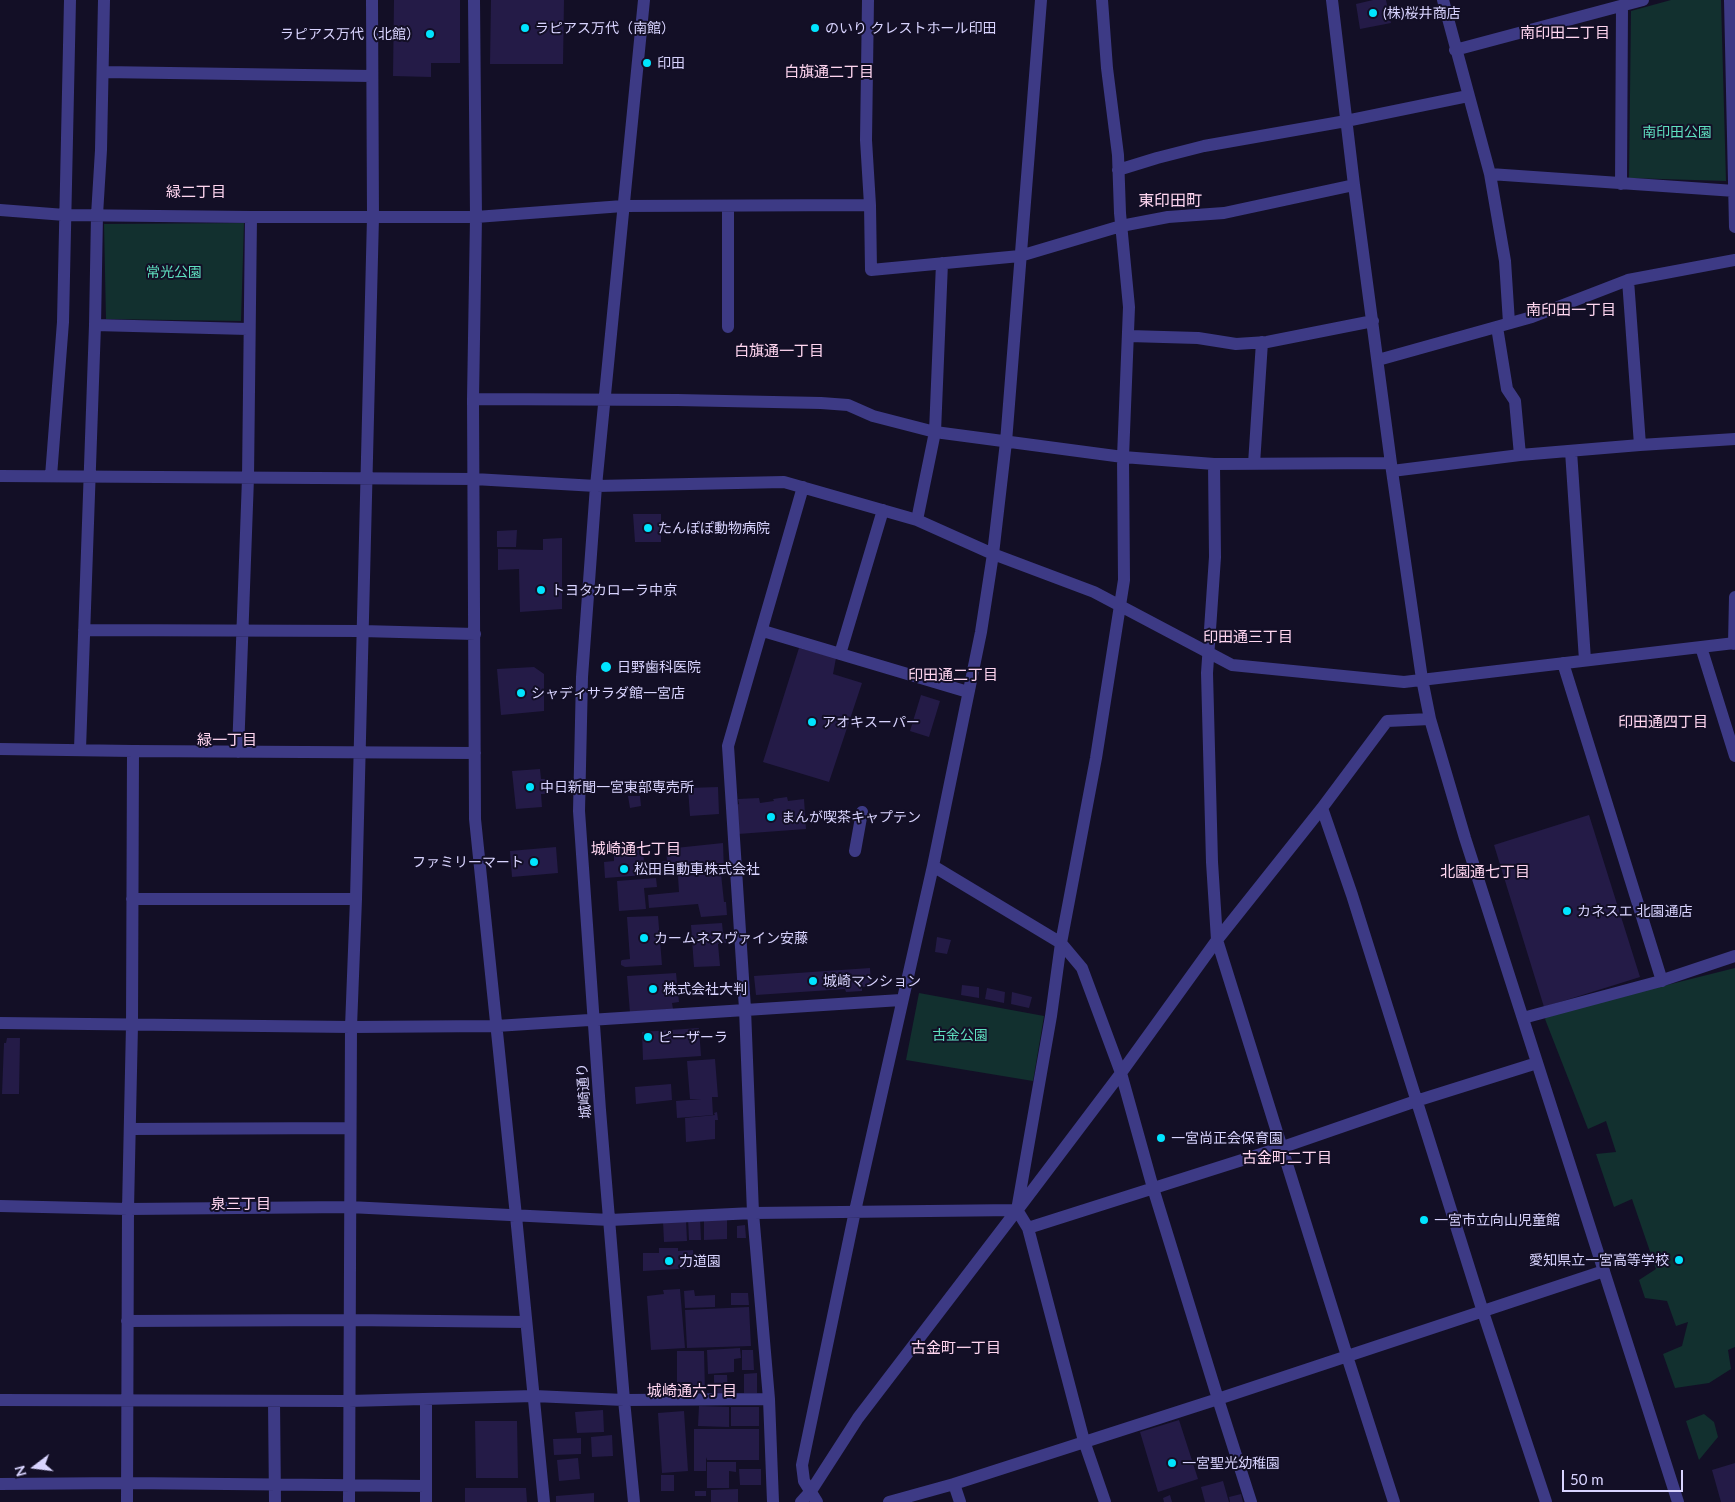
<!DOCTYPE html>
<meta charset="utf-8">
<style>
body{margin:0}
#map{position:relative;width:1735px;height:1502px;overflow:hidden;background:#130f26;font-family:Lato,sans-serif}
canvas{display:block}
.north{position:absolute;left:10px;top:1442px;width:50px;height:50px;-webkit-text-stroke:4px #130f26;paint-order:stroke;rotate:255deg;font-size:14px;font-weight:700;line-height:20px;text-align:center;color:#d9d4ff}
.north::after{content:'';display:block;margin:auto;width:18px;height:22px;background:#d9d4ff;clip-path:polygon(50% 0,100% 100%,50% 72%,0 100%)}
.scale{position:absolute;left:1562px;top:1470px;width:121px;height:22px;box-sizing:border-box;border:2px solid #d9d4ff;border-top:0;padding-left:6px;font-size:15px;line-height:18px;white-space:nowrap;color:#d9d4ff;-webkit-text-stroke:4px #130f26;paint-order:stroke}
</style>
<div id="map">
<canvas width="1735" height="1502"></canvas>
<div class="north">N</div>
<div class="scale">50 m</div>
</div>
<script>
const context = document.querySelector('canvas').getContext('2d');
context.lineJoin = 'round';
function fill(path, color) {
  context.fillStyle = color;
  context.fill(path, 'evenodd');
}
function toPath(rows) {
  const path = new Path2D();
  for (const r of rows) {
    path.moveTo(r[0], r[1]);
    for (let i = 2; i < r.length; i += 2) path.lineTo(r[i], r[i + 1]);
  }
  return path;
}
function stroke(path, color, width, dash) {
  context.strokeStyle = color;
  context.lineWidth = width;
  context.lineCap = dash ? 'butt' : 'round';
  context.setLineDash(dash || []);
  context.stroke(path);
}
function write(font, color, halo, rows, align = 'center') {
  context.font = font + ' Lato,"Noto Sans JP",sans-serif';
  context.lineWidth = 4;
  context.setLineDash([]);
  context.textBaseline = 'middle';
  context.strokeStyle = halo;
  context.fillStyle = color;
  for (const [text, x, y, turn = 0] of rows) {
    context.save();
    context.translate(x, y);
    context.rotate((+turn || 0) * Math.PI / 180);
    context.textAlign = isNaN(turn) ? turn : align;
    if (halo) context.strokeText(text, 0, 0);
    context.fillText(text, 0, 0);
    context.restore();
  }
}
const green = toPath([
 [1671,0,1721,0,1726,181,1629,178,1631,11],
 [244,223,241,321,106,319,104,224],
 [1735,968,1735,1347,1728,1350,1731,1369,1709,1383,1675,1388,1663,1354,1682,1346,1688,1322,1676,1326,1667,1301,1645,1298,1639,1280,1656,1269,1632,1199,1614,1207,1596,1154,1616,1152,1606,1121,1588,1129,1545,1019,1547,1015],
 [919,993,1044,1016,1033,1081,906,1060],
 [1704,1414,1714,1422,1718,1437,1699,1460,1686,1421]
]);
const building = toPath([
 [394,0,460,0,460,63,431,63,431,77,393,76],
 [491,0,564,0,563,64,490,64],
 [1373,0,1386,0,1391,23,1360,29,1356,4],
 [633,514,661,514,661,542,635,542],
 [517,530,516,547,497,547,497,531],
 [562,538,562,609,520,612,519,569,498,570,498,549,543,550,543,539],
 [799,648,836,658,833,674,862,683,829,782,763,762],
 [534,667,544,674,544,711,501,715,497,669],
 [921,695,940,701,929,737,910,731],
 [540,769,541,779,545,779,546,794,541,794,542,807,516,809,512,771],
 [718,787,719,814,690,816,688,788],
 [628,796,640,796,641,806,630,808],
 [787,797,788,801,804,799,806,829,738,834,736,805,739,804,738,799,759,798,760,803,774,801,773,799],
 [1589,815,1640,977,1544,1007,1494,845],
 [723,843,724,872,658,876,657,862,667,861,666,849],
 [556,847,558,873,512,877,510,851],
 [643,849,645,875,605,878,604,862,614,861,614,850],
 [721,874,724,902,726,902,727,915,701,917,698,904,649,908,648,895,679,892,678,876],
 [656,878,657,887,644,888,646,909,619,911,617,881],
 [658,916,662,965,625,967,621,965,621,961,622,960,630,959,627,917],
 [722,923,723,933,725,933,726,943,718,944,720,966,694,967,691,925],
 [937,937,951,940,947,954,935,952],
 [870,968,871,986,862,987,862,991,846,992,845,989,756,995,754,976],
 [676,973,679,1002,672,1003,673,1009,630,1013,627,976],
 [962,985,979,987,979,998,961,995],
 [987,988,1005,992,1004,1003,985,999],
 [1012,992,1032,997,1029,1008,1011,1004],
 [699,1028,701,1056,643,1060,642,1032],
 [7,1038,20,1038,19,1094,2,1094,4,1043,6,1043],
 [715,1059,718,1097,712,1097,713,1115,677,1118,676,1101,701,1099,690,1099,687,1061],
 [671,1084,672,1100,636,1104,635,1087],
 [717,1112,718,1120,715,1120,715,1139,686,1142,685,1118,715,1115,714,1113],
 [688,1218,700,1218,701,1240,689,1240],
 [704,1219,727,1219,727,1239,704,1240],
 [686,1220,687,1241,664,1242,663,1221],
 [745,1225,746,1238,737,1238,737,1226],
 [659,1248,678,1248,678,1251,693,1250,695,1268,643,1271,643,1253,659,1253],
 [680,1289,685,1348,651,1350,647,1296,664,1294,663,1290],
 [694,1290,695,1296,715,1295,715,1307,685,1308,684,1291],
 [731,1293,748,1293,749,1305,731,1305],
 [749,1307,751,1346,687,1348,685,1310],
 [740,1348,741,1358,734,1359,734,1372,708,1374,707,1350],
 [742,1350,753,1350,754,1370,742,1370],
 [677,1351,704,1351,705,1392,677,1392],
 [757,1373,757,1393,744,1393,744,1374],
 [714,1375,727,1375,728,1394,714,1394],
 [699,1406,729,1407,729,1427,698,1426],
 [731,1407,759,1407,759,1426,731,1426],
 [603,1410,604,1432,577,1433,575,1412],
 [684,1411,688,1471,662,1473,658,1413],
 [1179,1420,1198,1479,1158,1492,1140,1432],
 [475,1421,517,1421,518,1478,476,1478],
 [694,1429,759,1429,759,1460,707,1460,706,1457,706,1471,694,1471],
 [612,1435,613,1456,592,1457,591,1437],
 [581,1438,581,1454,554,1455,553,1439],
 [578,1458,580,1479,559,1481,557,1460],
 [707,1462,736,1462,736,1472,729,1471,729,1488,707,1488],
 [1735,1463,1735,1502,1721,1502,1712,1470],
 [739,1469,761,1469,761,1485,740,1485],
 [661,1475,674,1475,674,1491,661,1491],
 [1223,1481,1229,1502,1205,1502,1201,1487],
 [465,1488,526,1488,527,1502,465,1502],
 [738,1489,738,1502,711,1502,711,1490],
 [695,1491,706,1491,706,1496,695,1496],
 [594,1493,594,1502,556,1502,556,1496],
 [1241,1494,1243,1502,1230,1502,1229,1497],
 [1170,1495,1172,1502,1164,1502,1163,1498]
]);
const minor = toPath([
 [474,0,476,217,473,399,475,819,516,1216,544,1502],
 [868,0,866,140,870,205,871,270,1020,256,1121,226,1168,217,1224,213,1354,185],
 [1102,0,1107,68,1118,155,1120,213,1129,307,1123,457,1124,580,1096,758,1061,943,1051,1016,1017,1210,1028,1228,1084,1441,1105,1502],
 [1332,0,1354,185,1392,471,1422,679,1430,719,1465,838,1678,1502],
 [1443,0,1490,174,1505,261,1509,323],
 [1730,0,1735,227],
 [1455,50,1643,0],
 [103,72,371,76],
 [1118,170,1157,158,1204,146,1346,121,1468,96],
 [1490,174,1735,191],
 [1621,184,1622,6],
 [0,210,65,215,251,217,476,217,623,206,870,205],
 [1628,280,1640,445],
 [95,325,248,329],
 [728,327,728,206],
 [1497,327,1507,389,1515,401,1520,455],
 [1129,336,1198,338,1236,344,1267,342,1373,321],
 [1378,360,1532,317,1628,280,1735,260],
 [473,399,677,400,821,403,848,405,873,416,935,432,1123,457,1214,464,1391,463],
 [1571,451,1585,660],
 [1214,464,1215,557,1207,673,1212,862,1217,940,1347,1356,1394,1502],
 [1254,464,1262,342],
 [1392,471,1520,455,1640,445,1735,439],
 [0,476,474,479,596,486,784,482,917,520,993,554,1094,592,1232,665,1404,682,1735,643],
 [51,476,63,322,70,0],
 [917,520,935,432,942,263],
 [84,630,362,631,475,634],
 [763,631,968,692],
 [1734,644,1735,597],
 [1701,647,1735,756],
 [840,654,883,510],
 [1563,663,1662,981],
 [0,749,133,751,475,753],
 [80,749,95,325,97,215,101,150,104,0],
 [238,752,248,478,251,217],
 [1322,808,1352,895,1483,1312,1546,1502],
 [855,851,862,812],
 [933,866,1061,943,1082,968,1121,1073,1153,1188,1218,1399,1251,1502],
 [132,899,356,899],
 [1523,1018,1657,982,1735,956],
 [0,1023,351,1027,496,1026,901,1000],
 [130,1129,350,1128],
 [0,1206,128,1209,349,1207,610,1220,753,1213,1017,1210,858,1418,811,1491,801,1502],
 [1019,1208,1121,1073,1217,940,1322,808,1387,721,1430,719],
 [1028,1228,1283,1147,1416,1101,1537,1063],
 [127,1321,349,1320,526,1322],
 [0,1400,349,1401,534,1396,624,1400,769,1399],
 [274,1401,275,1502],
 [0,1484,127,1483,426,1486],
 [954,1484,960,1502],
 [127,1502,128,1209,132,1025,133,751],
 [349,1502,351,1027,356,899,373,217,372,0],
 [426,1502,426,1400],
 [634,1502,624,1400,600,1110,579,811,582,677,596,486,644,0],
 [773,1502,769,1399,753,1213,745,1009,728,746,803,487],
 [817,1502,804,1481,802,1465,855,1211,933,866,981,632,993,554,1006,442,1041,0],
 [889,1502,954,1484,1218,1399,1604,1271]
]);
const markers = [
 [1373,13,5,"#00e5ff"],
 [525,28,5,"#00e5ff"],
 [815,28,5,"#00e5ff"],
 [430,34,5,"#00e5ff"],
 [647,63,5,"#00e5ff"],
 [648,528,5,"#00e5ff"],
 [541,590,5,"#00e5ff"],
 [606,667,6,"#00e5ff"],
 [521,693,5,"#00e5ff"],
 [812,722,5,"#00e5ff"],
 [530,787,5,"#00e5ff"],
 [771,817,5,"#00e5ff"],
 [534,862,5,"#00e5ff"],
 [624,869,5,"#00e5ff"],
 [1567,911,5,"#00e5ff"],
 [644,938,5,"#00e5ff"],
 [813,981,5,"#00e5ff"],
 [653,989,5,"#00e5ff"],
 [648,1037,5,"#00e5ff"],
 [1161,1138,5,"#00e5ff"],
 [1424,1220,5,"#00e5ff"],
 [1679,1260,5,"#00e5ff"],
 [669,1261,5,"#00e5ff"],
 [1172,1463,5,"#00e5ff"]
];
const poiNames = [
 ["(株)桜井商店",1383,13],
 ["ラピアス万代（南館）",535,28],
 ["のいり クレストホール印田",825,28],
 ["ラピアス万代（北館）",420,34,"right"],
 ["印田",657,63],
 ["たんぽぽ動物病院",658,528],
 ["トヨタカローラ中京",551,590],
 ["日野歯科医院",617,667],
 ["シャディサラダ館一宮店",531,693],
 ["アオキスーパー",822,722],
 ["中日新聞一宮東部専売所",540,787],
 ["まんが喫茶キャプテン",781,817],
 ["ファミリーマート",524,862,"right"],
 ["松田自動車株式会社",634,869],
 ["カネスエ 北園通店",1577,911],
 ["カームネスヴァイン安藤",654,938],
 ["城崎マンション",823,981],
 ["株式会社大判",663,989],
 ["ピーザーラ",658,1037],
 ["一宮尚正会保育園",1171,1138],
 ["一宮市立向山児童館",1434,1220],
 ["愛知県立一宮高等学校",1669,1260,"right"],
 ["力道園",679,1261],
 ["一宮聖光幼稚園",1182,1463]
];
const parkNames = [
 ["南印田公園",1677,132],
 ["常光公園",174,272],
 ["古金公園",960,1035]
];
const streetNames = [
 ["城崎通り",584,1091,-94]
];
const neighbourhoodNames = [
 ["南印田二丁目",1565,33],
 ["白旗通二丁目",829,72],
 ["緑二丁目",196,192],
 ["南印田一丁目",1571,310],
 ["白旗通一丁目",779,351],
 ["印田通三丁目",1248,637],
 ["印田通二丁目",953,675],
 ["印田通四丁目",1663,722],
 ["緑一丁目",227,740],
 ["城崎通七丁目",636,849],
 ["北園通七丁目",1485,872],
 ["古金町二丁目",1287,1158],
 ["泉三丁目",241,1204],
 ["古金町一丁目",956,1348],
 ["城崎通六丁目",692,1391]
];
const quarterNames = [
 ["東印田町",1170,201]
];
fill(green, '#12302f');
fill(building, '#241b47');
stroke(minor, '#3d3a85', 12);
for (const [x, y, r, color] of markers) {
  const dot = new Path2D();
  dot.arc(x, y, r, 0, 2 * Math.PI);
  context.fillStyle = color;
  context.fill(dot);
  stroke(dot, '#130f26', 2);
}
write('14px', '#d9d4ff', '#130f26', poiNames, 'left');
write('14px', '#5fe0c0', '#130f26', parkNames);
write('14px', '#d9d4ff', '#130f26', streetNames);
write('15px', '#ffd6f0', '#130f26', neighbourhoodNames);
write('16px', '#ffd6f0', '#130f26', quarterNames);
</script>
